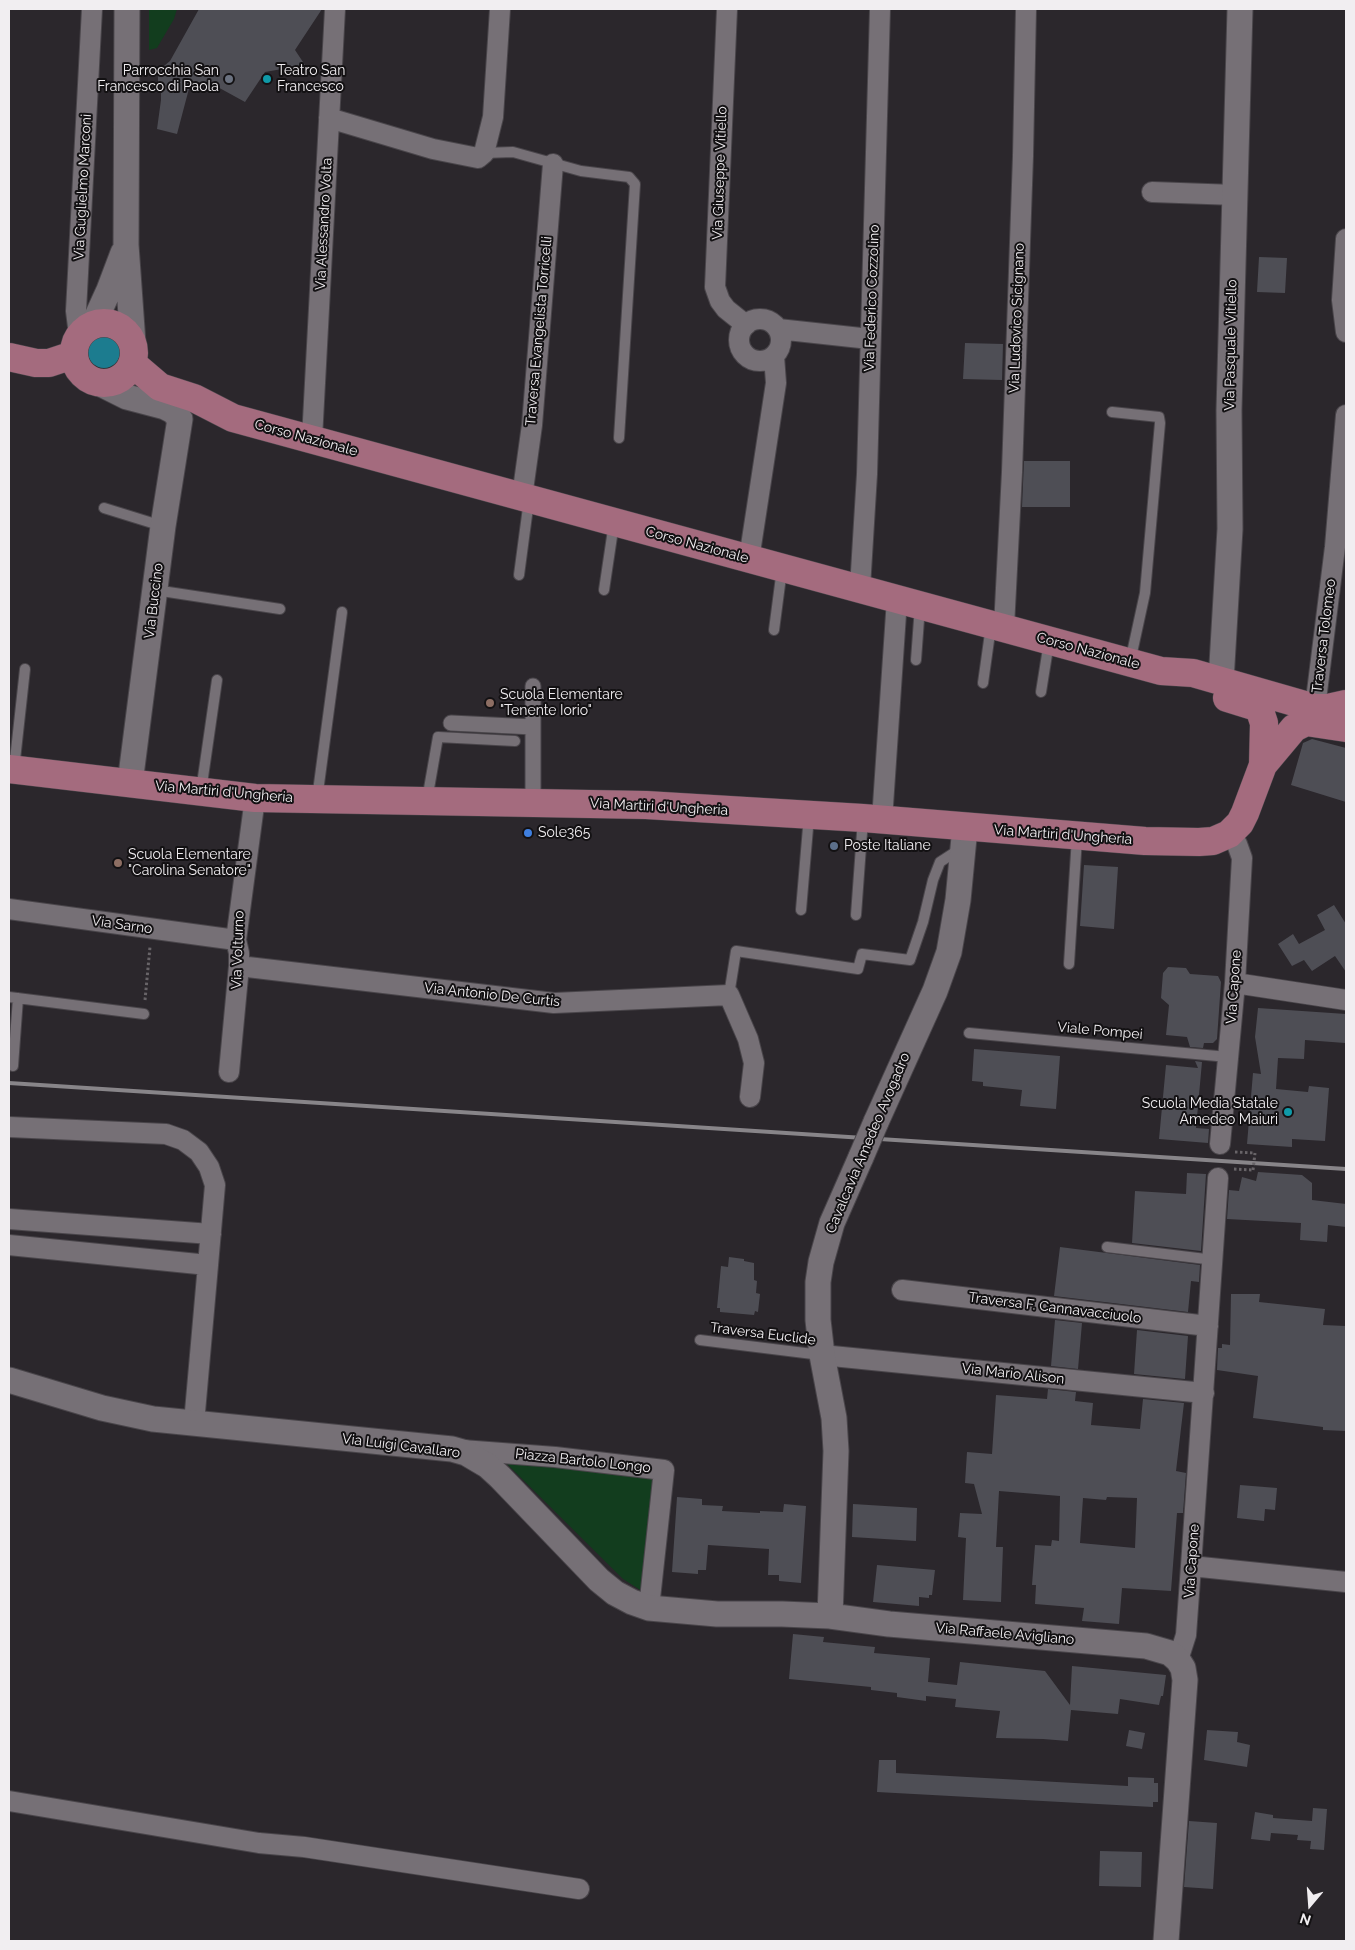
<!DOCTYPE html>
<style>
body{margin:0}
#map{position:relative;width:1355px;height:1950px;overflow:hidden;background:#2b272c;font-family:Raleway,sans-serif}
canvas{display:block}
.frame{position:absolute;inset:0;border:10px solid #f1eef1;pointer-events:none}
.north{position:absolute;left:1285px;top:1880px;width:50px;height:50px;-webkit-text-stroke:4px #131113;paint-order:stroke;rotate:198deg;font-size:14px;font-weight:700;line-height:20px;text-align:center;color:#f1eef1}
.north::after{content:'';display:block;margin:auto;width:18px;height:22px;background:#f1eef1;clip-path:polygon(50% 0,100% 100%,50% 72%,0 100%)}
</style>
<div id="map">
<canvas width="1355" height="1950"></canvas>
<div class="frame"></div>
<div class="north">N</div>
</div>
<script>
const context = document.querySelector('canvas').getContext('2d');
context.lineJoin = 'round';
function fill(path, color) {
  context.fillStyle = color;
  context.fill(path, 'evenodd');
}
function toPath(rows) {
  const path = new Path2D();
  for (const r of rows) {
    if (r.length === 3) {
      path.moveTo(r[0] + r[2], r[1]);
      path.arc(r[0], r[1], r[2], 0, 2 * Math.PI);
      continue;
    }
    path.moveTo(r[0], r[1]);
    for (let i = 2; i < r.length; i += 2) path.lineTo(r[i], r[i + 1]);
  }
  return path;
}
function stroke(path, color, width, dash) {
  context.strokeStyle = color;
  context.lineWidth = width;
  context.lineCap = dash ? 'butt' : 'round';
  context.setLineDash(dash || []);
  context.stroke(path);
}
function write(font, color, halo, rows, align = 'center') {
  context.font = font + ' Raleway,sans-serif';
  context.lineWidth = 4;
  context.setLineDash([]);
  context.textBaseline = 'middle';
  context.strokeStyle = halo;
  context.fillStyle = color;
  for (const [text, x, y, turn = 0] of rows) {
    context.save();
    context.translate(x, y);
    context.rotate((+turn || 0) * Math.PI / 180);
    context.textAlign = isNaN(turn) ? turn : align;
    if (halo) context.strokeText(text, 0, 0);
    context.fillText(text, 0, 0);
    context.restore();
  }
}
const green = toPath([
 [149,9,177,9,174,19,157,48,149,50],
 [505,1462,658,1478,645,1593,623,1579]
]);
const water = toPath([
 [104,352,16]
]);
const building = toPath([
 [199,9,322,9,295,50,305,65,265,72,245,102,214,85,191,81,177,134,157,129,161,100,161,85,158,84,158,71,170,61],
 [1259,257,1287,258,1285,293,1257,292],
 [965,343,1003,344,1002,380,963,379],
 [1024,461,1070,461,1070,507,1022,507],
 [1312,739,1346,748,1346,802,1291,785,1303,743],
 [1084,865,1118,867,1114,929,1080,926],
 [1334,905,1346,924,1346,972,1335,956,1312,971,1304,960,1292,966,1278,944,1293,934,1299,944,1325,930,1317,915],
 [1168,967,1186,968,1190,974,1218,976,1221,982,1217,1039,1213,1043,1204,1043,1203,1048,1190,1047,1187,1037,1166,1035,1169,1005,1161,998,1163,973],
 [1258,1008,1346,1014,1345,1043,1305,1040,1304,1059,1278,1058,1276,1089,1308,1092,1309,1086,1329,1088,1325,1141,1292,1139,1292,1147,1247,1144,1253,1073,1261,1074,1255,1037],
 [974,1049,1060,1056,1056,1109,1020,1106,1022,1090,983,1086,983,1082,972,1081],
 [1195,1061,1202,1062,1196,1128,1209,1129,1208,1143,1159,1139,1166,1065,1198,1068],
 [1258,1172,1302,1175,1312,1183,1312,1200,1346,1204,1346,1227,1328,1225,1327,1242,1300,1240,1301,1223,1227,1219,1229,1190,1239,1191,1242,1177,1256,1181],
 [1187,1173,1206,1174,1201,1251,1132,1243,1135,1191,1186,1194],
 [1060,1247,1200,1265,1199,1282,1191,1281,1188,1312,1054,1296],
 [729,1257,744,1259,744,1261,754,1263,754,1280,757,1281,756,1293,760,1294,758,1312,755,1311,754,1315,720,1312,720,1308,717,1308,721,1266,728,1267],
 [1231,1294,1260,1294,1259,1302,1325,1309,1323,1325,1346,1326,1346,1431,1323,1430,1323,1427,1253,1418,1258,1376,1217,1370,1218,1348,1222,1348,1222,1344,1230,1345],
 [1055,1320,1082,1323,1078,1369,1051,1366],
 [1137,1330,1188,1336,1185,1379,1134,1374],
 [1048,1389,1076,1392,1075,1401,1093,1403,1091,1425,1140,1429,1143,1399,1184,1403,1176,1471,1186,1473,1183,1513,1177,1513,1171,1591,1122,1588,1119,1624,1082,1621,1084,1608,1035,1604,1036,1585,1032,1585,1035,1545,1051,1546,1052,1540,1059,1541,1060,1496,999,1491,996,1547,1003,1547,1001,1602,963,1600,966,1538,958,1537,960,1513,982,1514,974,1484,965,1483,967,1452,992,1454,996,1395,1047,1399],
 [1107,1497,1137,1498,1135,1548,1080,1543,1083,1498,1106,1500],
 [1240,1485,1277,1488,1275,1510,1265,1509,1264,1521,1237,1518],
 [677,1497,702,1499,702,1505,723,1506,722,1511,760,1513,760,1511,783,1512,784,1504,806,1506,801,1583,779,1581,779,1575,768,1575,769,1549,708,1545,706,1570,698,1570,698,1574,672,1572],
 [853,1504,917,1508,916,1541,852,1537],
 [877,1565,935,1570,932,1595,929,1595,929,1598,919,1597,919,1606,873,1602],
 [793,1634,824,1637,823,1642,875,1647,874,1653,930,1658,928,1682,957,1685,960,1662,1045,1671,1070,1705,1072,1666,1166,1675,1163,1696,1161,1696,1159,1705,1120,1699,1118,1714,1071,1710,1068,1741,1043,1739,996,1738,1000,1711,955,1707,956,1699,926,1696,926,1701,897,1697,897,1693,871,1690,871,1687,789,1679],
 [1129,1730,1145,1733,1142,1749,1126,1746],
 [1207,1730,1238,1732,1237,1742,1250,1745,1247,1767,1204,1760],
 [879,1760,896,1760,896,1773,1128,1786,1128,1777,1154,1778,1154,1783,1158,1783,1158,1802,1153,1802,1153,1807,877,1792],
 [1313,1808,1327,1809,1324,1850,1310,1849,1311,1841,1297,1840,1298,1835,1271,1833,1270,1841,1251,1839,1255,1812,1273,1815,1273,1818,1312,1821],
 [1189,1821,1217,1823,1213,1889,1184,1887],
 [1100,1851,1142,1852,1141,1887,1099,1886]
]);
const path = toPath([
 [145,1000,150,947],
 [1235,1152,1255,1153],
 [1234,1169,1253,1170]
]);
const service = toPath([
 [484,153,513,152,581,171,629,177,635,184,619,438],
 [1112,412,1159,417,1160,423,1145,593,1130,662],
 [104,508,162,526],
 [519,575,529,500],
 [155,590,280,609],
 [604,590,614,523],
 [774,630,782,569],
 [916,660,920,606],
 [983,683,991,626],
 [1041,692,1049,642],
 [14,769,25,669],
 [201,791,217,680],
 [317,799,342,612],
 [427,800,438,737,515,741],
 [801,910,809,816],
 [856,915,863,819],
 [1069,964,1077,837],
 [729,995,736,951,858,969,862,954,910,960,923,922,933,880,940,862,960,849],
 [9,997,144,1014],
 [969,1033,1228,1057],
 [13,1066,18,998],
 [1107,1247,1214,1260],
 [700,1340,821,1355]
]);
const pedestrian = toPath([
 [451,723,533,727],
 [533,802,533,686]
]);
const minor = toPath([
 [727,9,715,287,720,301,726,309,746,325],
 [329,118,433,149,478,158,484,153,493,117,500,9],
 [1152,192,1235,195],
 [1346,239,1342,300,1346,332],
 [760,340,21],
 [778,329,870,339],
 [79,335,76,311,92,9],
 [312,439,335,9],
 [522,497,532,425,553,164],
 [749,559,776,383,774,356],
 [860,588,867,474,880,9],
 [1004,627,1012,472,1023,156,1026,9],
 [1315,708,1335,547,1346,415],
 [882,820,897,599],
 [9,909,236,940],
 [239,966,554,1003,729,995,748,1039,754,1063,750,1097],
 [1235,983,1346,1000],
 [229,1072,239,966,239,953,236,940,255,798],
 [9,1127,166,1134,183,1140,199,1152,209,1167,215,1185,208,1265],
 [1220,1144,1235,983,1242,858,1237,844,1229,834],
 [9,1219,211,1234],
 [9,1245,208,1265,194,1423],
 [902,1290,1208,1326],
 [822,1355,1204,1393],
 [462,1450,555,1457,664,1470,649,1608],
 [1191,1566,1346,1582],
 [1178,1660,1186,1635,1191,1566,1218,1178],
 [9,1801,259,1843,304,1847,579,1889]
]);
const tertiary = toPath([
 [127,9,126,245,133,343],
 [93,325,109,290,123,253],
 [99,383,127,397,165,407,173,411,180,419],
 [1221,681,1230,529,1229,410,1240,9],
 [130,783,163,526,180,419],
 [876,1122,935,991,949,952,958,900,965,827],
 [9,1380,102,1408,153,1419,452,1449,466,1453,488,1466,500,1477,599,1580,615,1593,632,1602,649,1608,717,1614,782,1614,830,1616,889,1624,1146,1646,1170,1653,1178,1660,1183,1668,1185,1680,1166,1941],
 [830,1616,836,1451,834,1418,822,1355,818,1320,818,1282,821,1262,832,1223,861,1157]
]);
const primary = toPath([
 [104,353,30],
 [9,357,36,363,49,363,73,355],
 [133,364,160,387,194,398,233,418,1161,671,1193,673,1315,708,1328,708,1346,704],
 [1227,698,1256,707,1260,711,1264,723,1263,765],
 [9,769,255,798,646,805,863,818,1145,841,1199,842,1213,841,1229,834,1240,823,1245,813,1263,765,1294,728,1306,722,1346,728]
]);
const rail = toPath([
 [9,1083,1346,1169]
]);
const pathBridge = toPath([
 [1253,1170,1255,1153]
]);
const tertiaryBridge = toPath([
 [861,1157,876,1122]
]);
const markers = [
 [229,79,5,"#6b7280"],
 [267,79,5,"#0f9aa8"],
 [490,703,5,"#8d6e63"],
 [528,833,5,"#3f7fe0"],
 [834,846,5,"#5c6f8a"],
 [118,863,5,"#8d6e63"],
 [1288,1112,5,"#0f9aa8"]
];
const poiNames = [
 ["Parrocchia San",219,71,"right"],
 ["Francesco di Paola",219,87,"right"],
 ["Teatro San",277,71],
 ["Francesco",277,87],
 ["Scuola Elementare",500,695],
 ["\"Tenente Iorio\"",500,711],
 ["Sole365",538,833],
 ["Poste Italiane",844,846],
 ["Scuola Elementare",128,855],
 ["\"Carolina Senatore\"",128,871],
 ["Scuola Media Statale",1278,1104,"right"],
 ["Amedeo Maiuri",1278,1120,"right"]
];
const streetNames = [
 ["Via Giuseppe Vitiello",720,173,-88],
 ["Via Guglielmo Marconi",83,187,-87],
 ["Via Alessandro Volta",324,224,-87],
 ["Via Federico Cozzolino",872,298,-88],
 ["Via Ludovico Sicignano",1017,318,-88],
 ["Traversa Evangelista Torricelli",539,331,-85],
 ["Via Pasquale Vitiello",1231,345,-89],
 ["Corso Nazionale",306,438,15],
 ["Corso Nazionale",697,545,15],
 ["Via Buccino",154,601,-83],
 ["Traversa Tolomeo",1324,636,-83],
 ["Corso Nazionale",1088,651,15],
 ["Via Martiri d'Ungheria",224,792,5],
 ["Via Martiri d'Ungheria",659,807,3],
 ["Via Martiri d'Ungheria",1063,835,4],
 ["Via Sarno",122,925,8],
 ["Via Volturno",238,950,-88],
 ["Via Capone",1234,987,-86],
 ["Via Antonio De Curtis",492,995,6],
 ["Viale Pompei",1100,1031,5],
 ["Cavalcavia Amedeo Avogadro",868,1143,-67],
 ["Traversa F. Cannavacciuolo",1055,1308,7],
 ["Traversa Euclide",763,1334,7],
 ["Via Mario Alison",1013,1374,6],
 ["Via Luigi Cavallaro",401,1446,7],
 ["Piazza Bartolo Longo",583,1461,6],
 ["Via Capone",1192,1561,-86],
 ["Via Raffaele Avigliano",1005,1634,5]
];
fill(green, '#123d1e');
fill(water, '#1c7c8f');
fill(building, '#4e4e55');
stroke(service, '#49454a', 12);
stroke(pedestrian, '#49454a', 17);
stroke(minor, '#49454a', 22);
stroke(tertiary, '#49454a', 27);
stroke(primary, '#49454a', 29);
stroke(path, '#686468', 3, [2.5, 2.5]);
stroke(service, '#767076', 10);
stroke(pedestrian, '#767076', 15);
stroke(minor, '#767076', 20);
stroke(tertiary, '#767076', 25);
stroke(primary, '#a46b7e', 28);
stroke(rail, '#888589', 4);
stroke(tertiaryBridge, '#49454a', 27, []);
stroke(pathBridge, '#686468', 3, [2.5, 2.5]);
stroke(tertiaryBridge, '#767076', 25);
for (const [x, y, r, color] of markers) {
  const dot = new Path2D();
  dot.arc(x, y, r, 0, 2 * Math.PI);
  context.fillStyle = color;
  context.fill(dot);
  stroke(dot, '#131113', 2);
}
write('14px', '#f1eef1', '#131113', poiNames, 'left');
write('14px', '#f1eef1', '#131113', streetNames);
</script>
